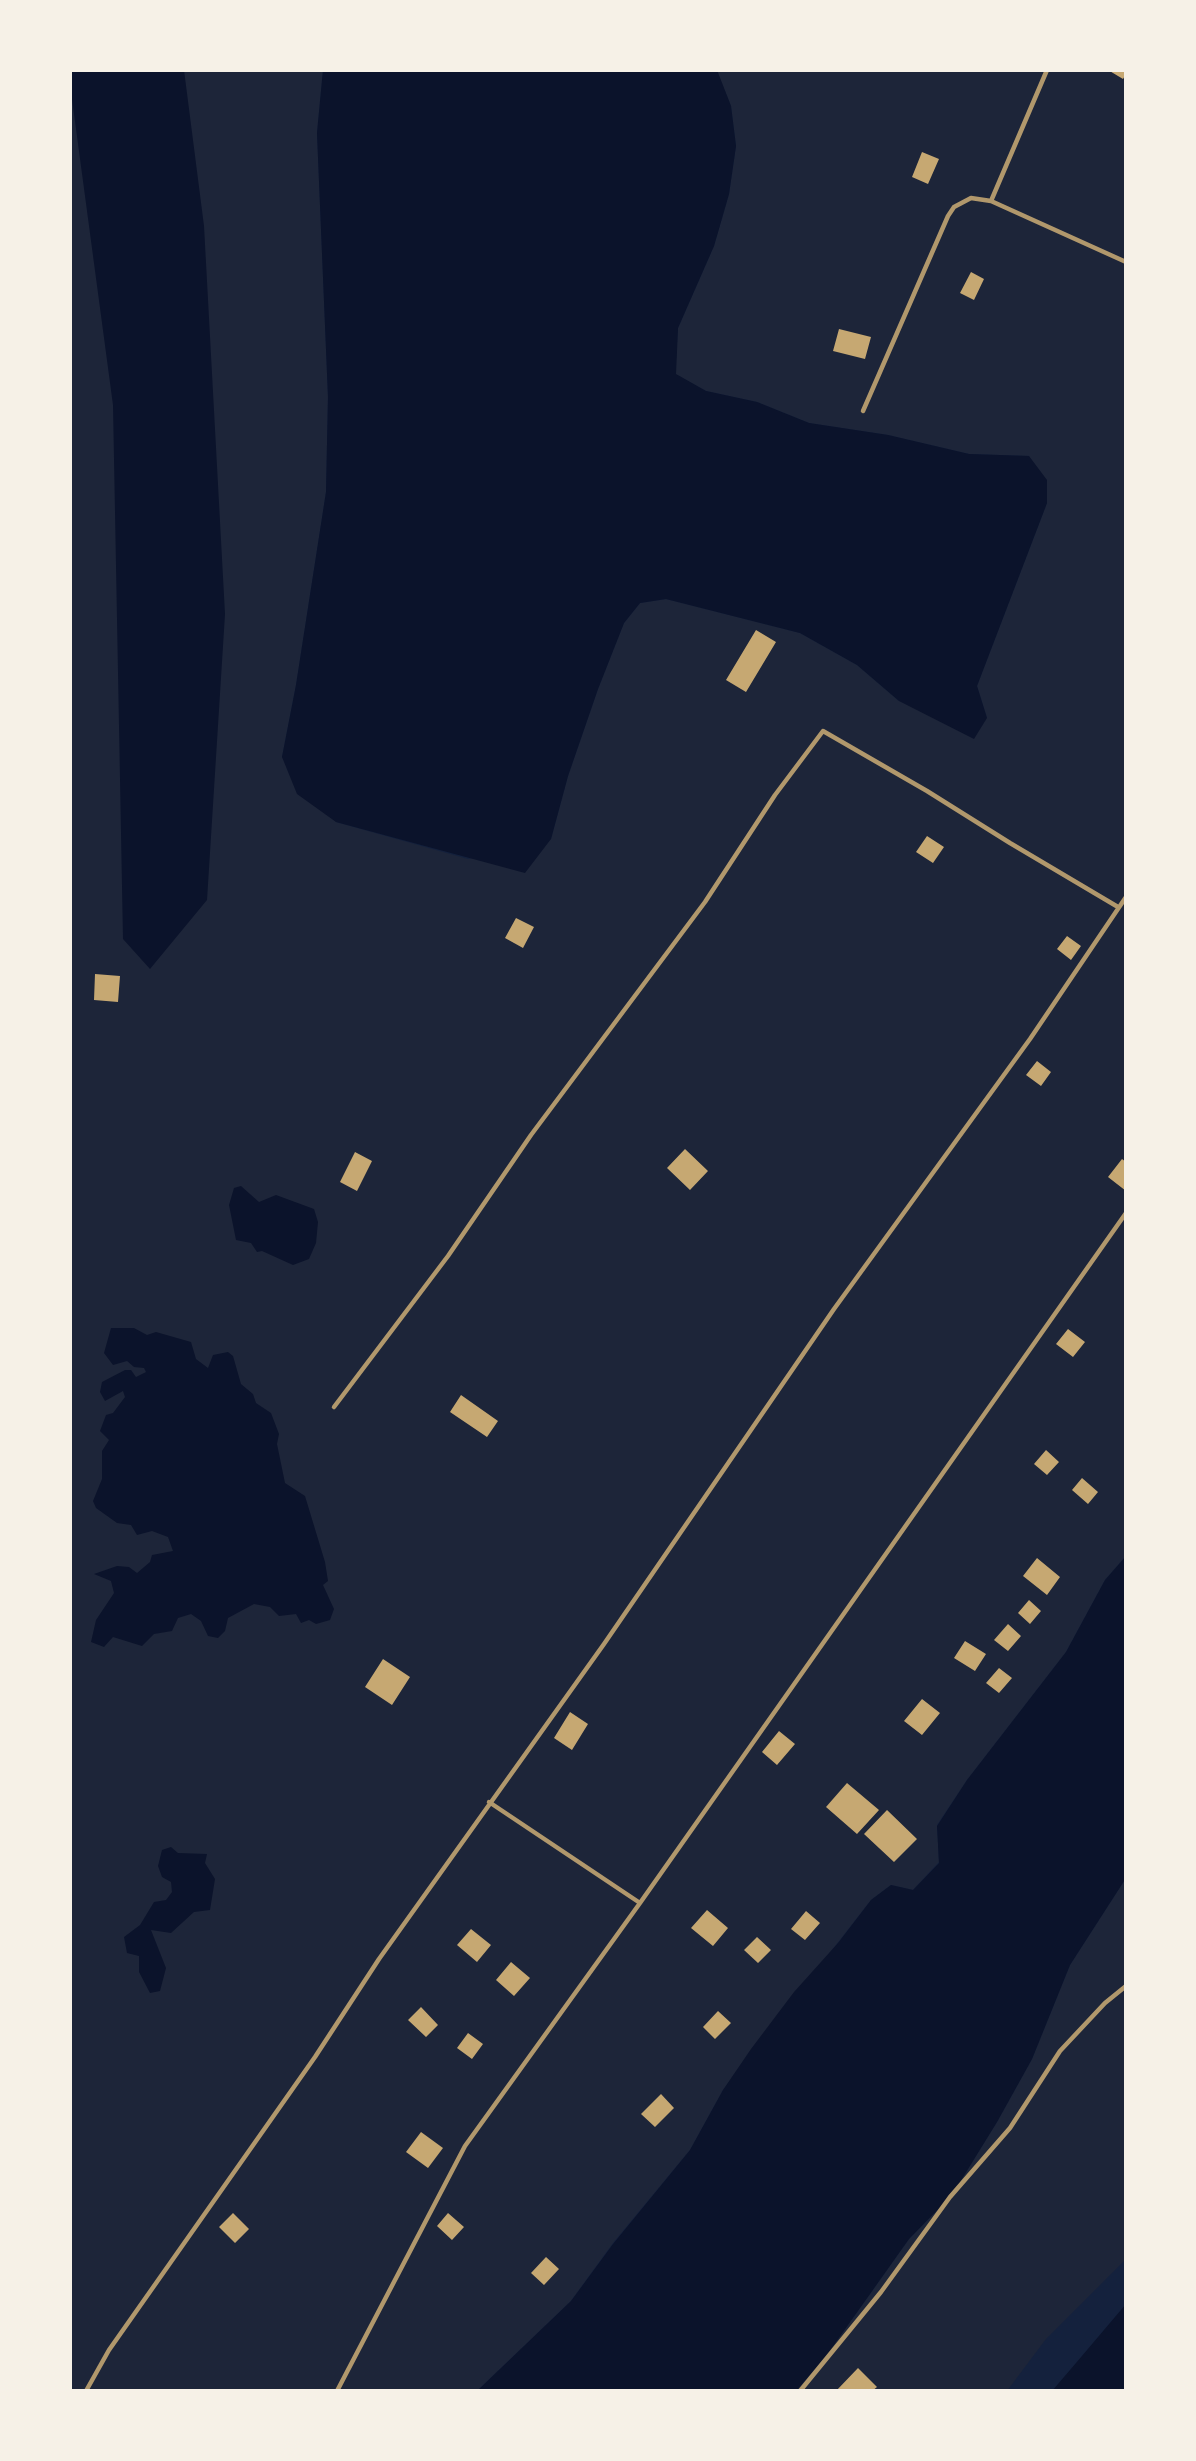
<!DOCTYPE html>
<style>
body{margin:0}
#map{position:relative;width:1196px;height:2461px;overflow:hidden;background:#14213d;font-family:"Space Grotesk",sans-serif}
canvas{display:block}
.frame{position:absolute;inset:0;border:72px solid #f6f1e7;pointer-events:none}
</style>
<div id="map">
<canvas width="1196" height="2461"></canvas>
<div class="frame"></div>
</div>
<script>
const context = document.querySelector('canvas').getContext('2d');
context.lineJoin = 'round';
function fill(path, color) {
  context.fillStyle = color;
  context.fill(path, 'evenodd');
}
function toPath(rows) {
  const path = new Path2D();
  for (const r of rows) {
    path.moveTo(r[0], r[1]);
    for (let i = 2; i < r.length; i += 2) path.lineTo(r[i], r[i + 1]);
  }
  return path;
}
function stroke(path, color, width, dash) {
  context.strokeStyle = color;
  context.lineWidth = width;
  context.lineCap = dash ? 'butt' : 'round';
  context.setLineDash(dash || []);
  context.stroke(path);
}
const green = toPath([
 [70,70,323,70,317,133,328,397,326,492,296,685,282,757,336,822,468,859,551,839,568,776,598,689,624,623,640,603,666,599,800,633,857,665,899,701,987,718,977,686,1047,503,1029,456,969,454,888,435,809,423,757,402,706,391,675,374,678,328,714,246,729,194,736,146,731,106,716,70,1126,70,1126,1556,1105,1580,1066,1652,967,1780,937,1825,939,1862,913,1890,891,1885,871,1900,723,2090,690,2150,613,2243,571,2301,477,2391,70,2391],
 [1126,1878,1126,2259,1046,2339,1007,2391,796,2391,826,2356,909,2239,952,2195,997,2122,1032,2059,1070,1965]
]);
const water = toPath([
 [70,70,184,70,204,226,225,614,207,900,150,969,123,939,113,405,70,84],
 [323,70,717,70,731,106,736,146,729,194,714,246,678,328,676,374,706,391,757,402,809,423,888,435,969,454,1029,456,1047,480,1047,503,977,686,987,718,974,739,899,701,857,665,800,633,666,599,640,603,624,623,598,689,568,776,551,839,525,873,336,822,297,794,282,757,296,685,326,492,328,397,317,133],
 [241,1186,259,1202,276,1195,314,1209,318,1222,316,1243,309,1259,293,1265,262,1251,257,1252,251,1243,236,1240,229,1205,234,1188],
 [111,1328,134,1328,147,1335,156,1332,191,1342,196,1359,208,1368,213,1355,228,1352,233,1356,241,1384,253,1394,256,1403,271,1413,279,1434,277,1444,285,1483,305,1496,325,1562,328,1581,323,1585,334,1609,330,1620,316,1624,309,1620,301,1623,296,1614,279,1616,270,1607,254,1604,228,1618,225,1631,218,1638,208,1636,201,1621,191,1614,178,1618,172,1631,154,1634,142,1646,113,1637,104,1647,91,1642,96,1620,114,1593,111,1581,94,1574,117,1566,129,1567,137,1573,150,1562,152,1555,173,1551,168,1537,152,1531,137,1535,131,1525,117,1523,96,1508,93,1501,102,1479,102,1451,109,1440,100,1431,106,1415,113,1413,125,1397,123,1391,105,1401,100,1392,102,1382,125,1370,131,1370,136,1377,146,1372,144,1368,134,1367,127,1361,113,1365,104,1353],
 [1126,1556,1126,1878,1070,1965,1032,2059,997,2122,952,2195,909,2239,826,2356,796,2391,477,2391,571,2301,613,2244,690,2150,723,2090,751,2049,794,1992,838,1943,871,1900,891,1885,913,1890,939,1863,937,1826,967,1780,1066,1652,1105,1580],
 [171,1847,178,1853,207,1854,205,1863,215,1879,210,1910,194,1912,171,1933,151,1930,166,1968,160,1991,150,1993,139,1972,139,1956,127,1953,124,1937,140,1925,154,1902,166,1900,172,1892,171,1882,162,1877,158,1866,162,1850],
 [1126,2304,1126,2391,1052,2391,1076,2363]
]);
const building = toPath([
 [1108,70,1126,70,1126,74,1123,79],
 [922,152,939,159,928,184,912,177],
 [971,272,984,279,974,300,960,293],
 [839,329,871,337,865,359,833,351],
 [756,630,776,642,746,692,726,680],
 [927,836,944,847,933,863,916,852],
 [516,918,534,927,523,948,505,938],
 [1067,936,1081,946,1071,960,1057,949],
 [95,974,120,976,118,1002,94,1000],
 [1037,1061,1051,1072,1041,1086,1026,1075],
 [685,1149,708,1171,690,1190,667,1168],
 [355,1152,372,1161,357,1191,340,1182],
 [1122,1159,1126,1162,1126,1191,1108,1177],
 [1068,1329,1085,1342,1073,1357,1056,1344],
 [461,1395,498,1421,487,1437,450,1412],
 [1046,1450,1059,1462,1047,1475,1034,1464],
 [1082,1478,1098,1492,1088,1504,1072,1490],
 [1037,1558,1060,1577,1047,1595,1023,1576],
 [1029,1600,1041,1611,1030,1624,1018,1613],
 [1008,1624,1021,1636,1008,1651,994,1640],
 [965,1641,986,1654,975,1671,954,1658],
 [383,1659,410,1677,392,1705,365,1687],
 [999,1668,1012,1678,999,1693,986,1683],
 [922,1699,940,1713,922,1735,904,1721],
 [570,1712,588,1724,572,1750,554,1738],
 [779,1731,795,1744,777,1765,762,1752],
 [847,1783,879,1810,857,1834,826,1807],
 [887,1810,917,1839,894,1862,864,1834],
 [707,1910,728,1928,713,1946,691,1928],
 [806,1911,820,1923,805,1940,791,1929],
 [471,1929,491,1945,477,1962,457,1945],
 [757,1937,771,1950,758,1963,744,1950],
 [511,1962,530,1978,514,1996,496,1980],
 [421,2007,438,2025,426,2037,408,2020],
 [718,2011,731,2023,715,2039,703,2027],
 [468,2033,483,2044,472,2059,457,2048],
 [661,2094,674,2108,655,2127,641,2114],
 [421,2132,443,2148,428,2168,406,2152],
 [233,2213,249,2229,235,2243,219,2227],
 [448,2213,464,2227,452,2240,437,2226],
 [546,2257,559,2269,544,2285,531,2273],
 [858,2368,877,2387,872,2391,836,2391]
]);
const service = toPath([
 [991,201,1047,70],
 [863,411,948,216,954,207,971,198,991,201,1126,262],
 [334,1407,448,1256,531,1135,705,902,775,795,823,731,927,791,1010,843,1118,907],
 [489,1802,640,1903],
 [86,2391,109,2350,315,2057,379,1959,604,1644,834,1309,1030,1039,1126,897],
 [337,2391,465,2146,640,1903,1126,1213],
 [800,2391,881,2292,950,2197,1010,2128,1060,2051,1105,2003,1126,1986]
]);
fill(green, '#1d2539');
fill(water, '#0b132b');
fill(building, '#c6a872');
stroke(service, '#b1986c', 4.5);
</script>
